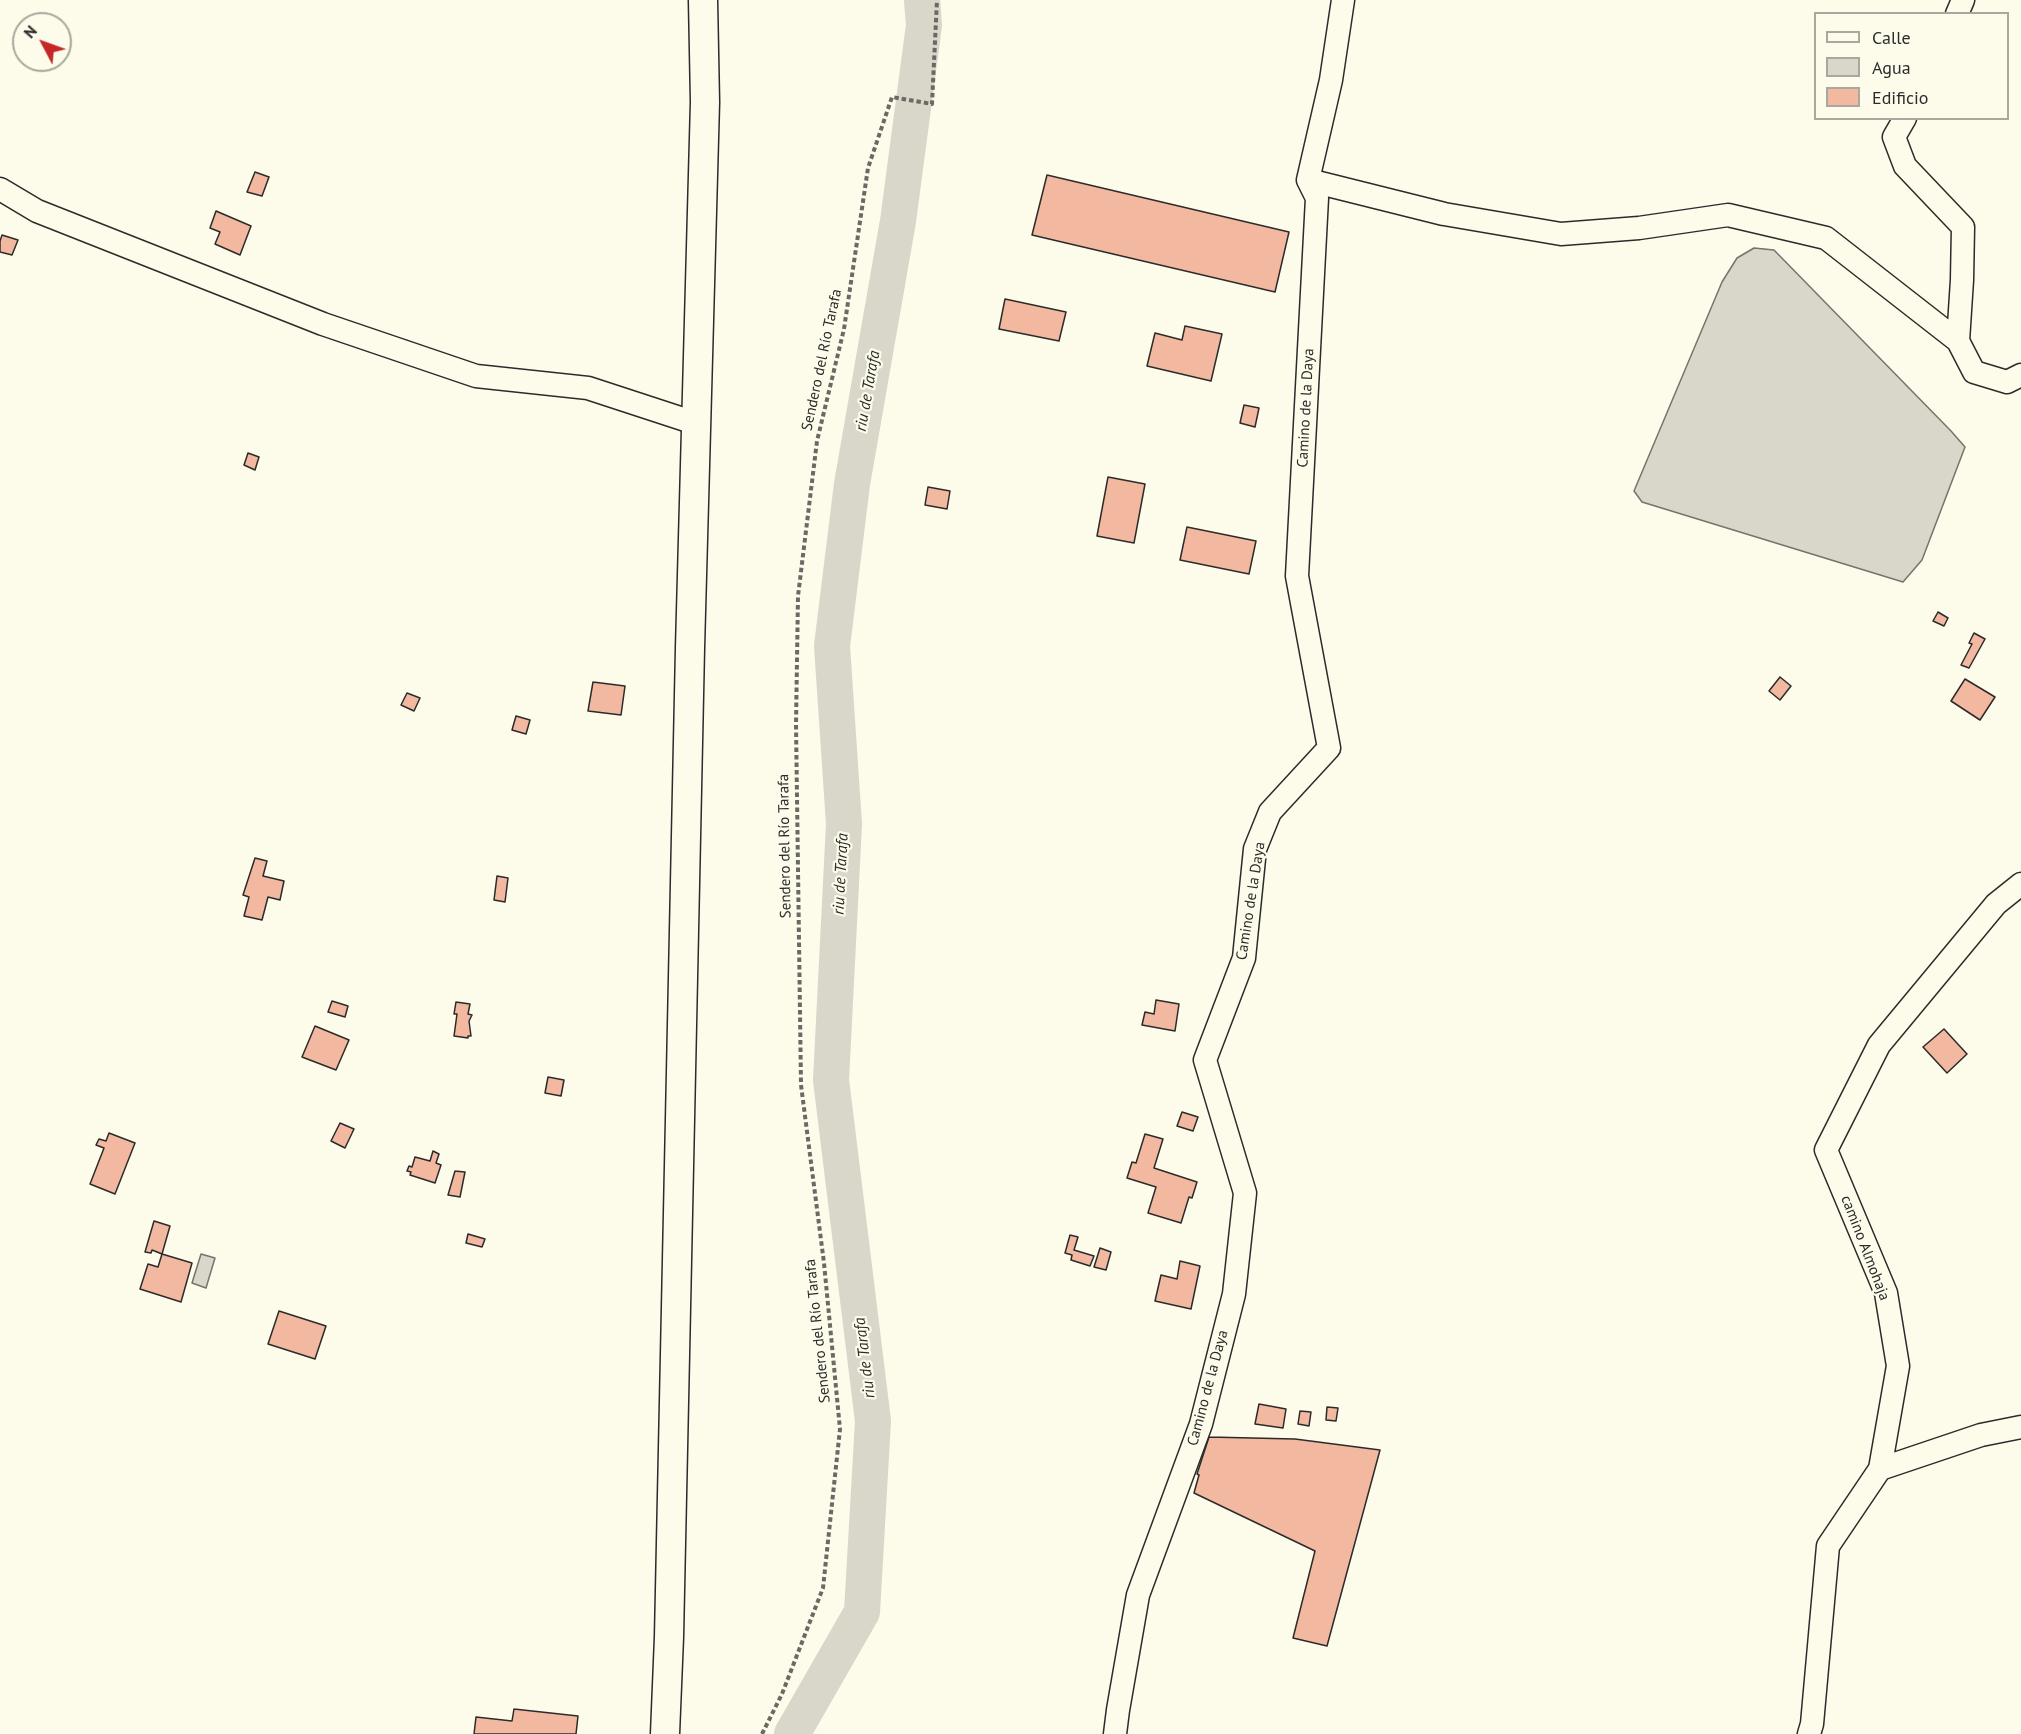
<!DOCTYPE html>
<meta charset="utf-8">
<style>
body{margin:0}
#map{position:relative;width:2021px;height:1734px;overflow:hidden;background:#fdfbea;font-family:"PT Sans",sans-serif}
canvas{display:block}
.legend{position:absolute;left:1814px;top:12px;width:195px;height:108px;box-sizing:border-box;background:#fdfbea;border:2px solid #a9a89e;margin:0;padding:8px 10px;list-style:none;font-size:18px;color:#2b2b2b}
.legend li{display:flex;align-items:center;gap:12px;height:30px}
.legend b{width:30px;border:2px solid #a9a89e}
.north{position:absolute;left:12px;top:12px;width:60px;height:60px;box-sizing:border-box;background:#fdfbea;border:2px solid #a9a89e;border-radius:50%;rotate:311deg;font-size:16px;font-weight:700;line-height:24px;text-align:center;color:#2b2b2b}
.north::after{content:'';display:block;margin:auto;width:21px;height:27px;background:#c62828;clip-path:polygon(50% 0,100% 100%,50% 72%,0 100%)}
</style>
<div id="map">
<canvas width="2021" height="1734"></canvas>
<ul class="legend">
<li><b style="height:8px;background:#fdfbea"></b>Calle</li>
<li><b style="height:16px;background:#d8d7c9"></b>Agua</li>
<li><b style="height:16px;background:#f2b8a0"></b>Edificio</li>
</ul>
<div class="north">N</div>
</div>
<script>
const context = document.querySelector('canvas').getContext('2d');
context.lineJoin = 'round';
function fill(path, color) {
  context.fillStyle = color;
  context.fill(path, 'evenodd');
}
function toPath(rows) {
  const path = new Path2D();
  for (const r of rows) {
    path.moveTo(r[0], r[1]);
    for (let i = 2; i < r.length; i += 2) path.lineTo(r[i], r[i + 1]);
  }
  return path;
}
function stroke(path, color, width, dash) {
  context.strokeStyle = color;
  context.lineWidth = width;
  context.lineCap = dash ? 'butt' : 'round';
  context.setLineDash(dash || []);
  context.stroke(path);
}
function write(font, color, halo, rows, align = 'center') {
  context.font = font + ' "PT Sans",sans-serif';
  context.lineWidth = 4.5;
  context.setLineDash([]);
  context.textBaseline = 'middle';
  context.strokeStyle = halo;
  context.fillStyle = color;
  for (const [text, x, y, turn = 0] of rows) {
    context.save();
    context.translate(x, y);
    context.rotate((+turn || 0) * Math.PI / 180);
    context.textAlign = isNaN(turn) ? turn : align;
    if (halo) context.strokeText(text, 0, 0);
    context.fillText(text, 0, 0);
    context.restore();
  }
}
const water = toPath([
 [1754,248,1774,250,1951,431,1965,447,1922,560,1903,582,1642,502,1634,491,1722,282,1737,258,1754,248],
 [201,1254,215,1258,206,1288,192,1283,201,1254]
]);
const river = toPath([
 [792,1734,862,1612,873,1421,831,1080,844,824,832,646,852,484,898,221,924,25,922,0]
]);
const building = toPath([
 [255,172,269,177,262,196,247,192,255,172],
 [1047,175,1289,232,1275,292,1032,235,1047,175],
 [216,211,251,226,240,255,215,244,220,232,210,228,216,211],
 [2,235,18,240,12,255,0,252,0,241,2,235],
 [1005,299,1066,312,1059,341,999,329,1005,299],
 [1185,326,1222,334,1211,381,1147,366,1155,333,1182,340,1185,326],
 [1244,405,1259,408,1255,427,1240,423,1244,405],
 [248,453,259,457,255,470,244,465,248,453],
 [1108,477,1145,484,1134,543,1097,536,1108,477],
 [928,487,950,491,947,509,925,505,928,487],
 [1187,527,1256,541,1249,574,1180,560,1187,527],
 [1938,612,1948,618,1944,626,1933,621,1938,612],
 [1974,633,1985,639,1969,668,1961,665,1972,644,1969,643,1974,633],
 [1780,677,1791,686,1780,700,1769,691,1780,677],
 [1965,679,1995,697,1980,720,1951,701,1965,679],
 [593,682,625,686,621,715,588,711,593,682],
 [407,693,420,698,414,711,401,705,407,693],
 [516,716,530,720,526,734,512,730,516,716],
 [255,858,267,861,263,876,284,881,280,900,268,897,262,920,244,916,249,897,243,895,255,858],
 [497,876,508,878,505,902,494,900,497,876],
 [1156,1000,1179,1004,1175,1031,1142,1025,1145,1012,1154,1014,1156,1000],
 [332,1001,348,1006,345,1017,328,1012,332,1001],
 [456,1002,470,1004,468,1014,472,1015,469,1021,471,1036,468,1036,468,1038,454,1036,457,1014,454,1014,456,1002],
 [315,1026,349,1040,336,1070,302,1057,315,1026],
 [1944,1029,1967,1054,1947,1073,1923,1047,1944,1029],
 [548,1077,564,1080,561,1096,545,1093,548,1077],
 [1182,1112,1198,1117,1193,1131,1177,1126,1182,1112],
 [340,1123,354,1129,345,1148,331,1141,340,1123],
 [109,1133,135,1143,115,1194,90,1184,104,1148,96,1145,99,1139,106,1141,109,1133],
 [1145,1134,1163,1139,1154,1168,1197,1182,1192,1198,1189,1197,1181,1223,1148,1213,1156,1187,1127,1178,1132,1162,1136,1163,1145,1134],
 [433,1151,439,1154,436,1163,441,1165,435,1183,410,1175,411,1172,407,1171,409,1166,412,1167,415,1157,430,1161,433,1151],
 [455,1171,465,1172,460,1197,448,1195,455,1171],
 [154,1221,170,1226,162,1254,152,1250,151,1253,145,1252,154,1221],
 [468,1234,485,1239,482,1247,466,1243,468,1234],
 [1070,1235,1078,1237,1074,1250,1094,1256,1090,1266,1071,1260,1072,1255,1065,1253,1070,1235],
 [1100,1248,1111,1252,1106,1270,1094,1267,1100,1248],
 [162,1254,192,1263,181,1302,140,1289,148,1264,158,1267,162,1254],
 [1180,1261,1200,1266,1191,1309,1155,1301,1161,1275,1177,1279,1180,1261],
 [279,1311,326,1326,315,1359,268,1344,279,1311],
 [1259,1404,1286,1409,1283,1428,1255,1424,1259,1404],
 [1327,1407,1338,1408,1336,1421,1326,1420,1327,1407],
 [1300,1411,1311,1412,1309,1426,1298,1424,1300,1411],
 [1209,1437,1295,1439,1380,1450,1327,1646,1293,1638,1315,1551,1194,1493,1199,1475,1197,1474,1209,1437],
 [514,1709,578,1716,576,1734,474,1734,476,1717,512,1721,514,1709]
]);
const path = toPath([
 [762,1734,782,1694,823,1588,840,1429,824,1263,801,1085,796,725,798,596,817,441,844,329,868,168,892,97,932,104,937,0]
]);
const minor = toPath([
 [1957,14,1963,0],
 [1905,118,1894,137,1905,166,1963,227,1962,280,1958,341,1974,372,2007,382,2021,375],
 [1308,180,1444,214,1561,234,1639,228,1728,215,1826,238,1958,341],
 [0,189,37,211,323,324,476,376,588,388,695,423],
 [1880,1469,1981,1435,2021,1427],
 [1115,1734,1118,1710,1138,1595,1201,1424,1234,1294,1245,1193,1205,1060,1244,958,1255,849,1270,812,1329,748,1297,576,1317,198,1308,180,1331,80,1343,0],
 [1809,1734,1812,1724,1828,1546,1880,1469,1898,1366,1886,1293,1826,1150,1879,1045,1996,904,2021,884]
]);
const major = toPath([
 [665,1734,669,1637,690,648,705,102,703,0]
]);
const streetNames = [
 ["Sendero del Río Tarafa",822,360,-78],
 ["Camino de la Daya",1306,408,-87],
 ["Sendero del Río Tarafa",785,846,-91],
 ["Camino de la Daya",1251,901,-81],
 ["camino Almohaja",1865,1248,69],
 ["Sendero del Río Tarafa",818,1331,-96],
 ["Camino de la Daya",1208,1388,-75]
];
const waterNames = [
 ["riu de Tarafa",868,391,-80],
 ["riu de Tarafa",841,874,-87],
 ["riu de Tarafa",865,1358,-97]
];
fill(water, '#d8d7c9');
stroke(water, '#74746e', 1.5);
stroke(river, '#d8d7c9', 36);
fill(building, '#f2b8a0');
stroke(building, '#2b2b2b', 1.5);
stroke(minor, '#2b2b2b', 25);
stroke(major, '#2b2b2b', 31);
stroke(path, '#6a6964', 4, [4.5, 3]);
stroke(minor, '#fdfbea', 22);
stroke(major, '#fdfbea', 28);
write('15px', '#2b2b2b', '#fdfbea', streetNames);
write('italic 16px', '#2b2b2b', '#fdfbea', waterNames);
</script>
